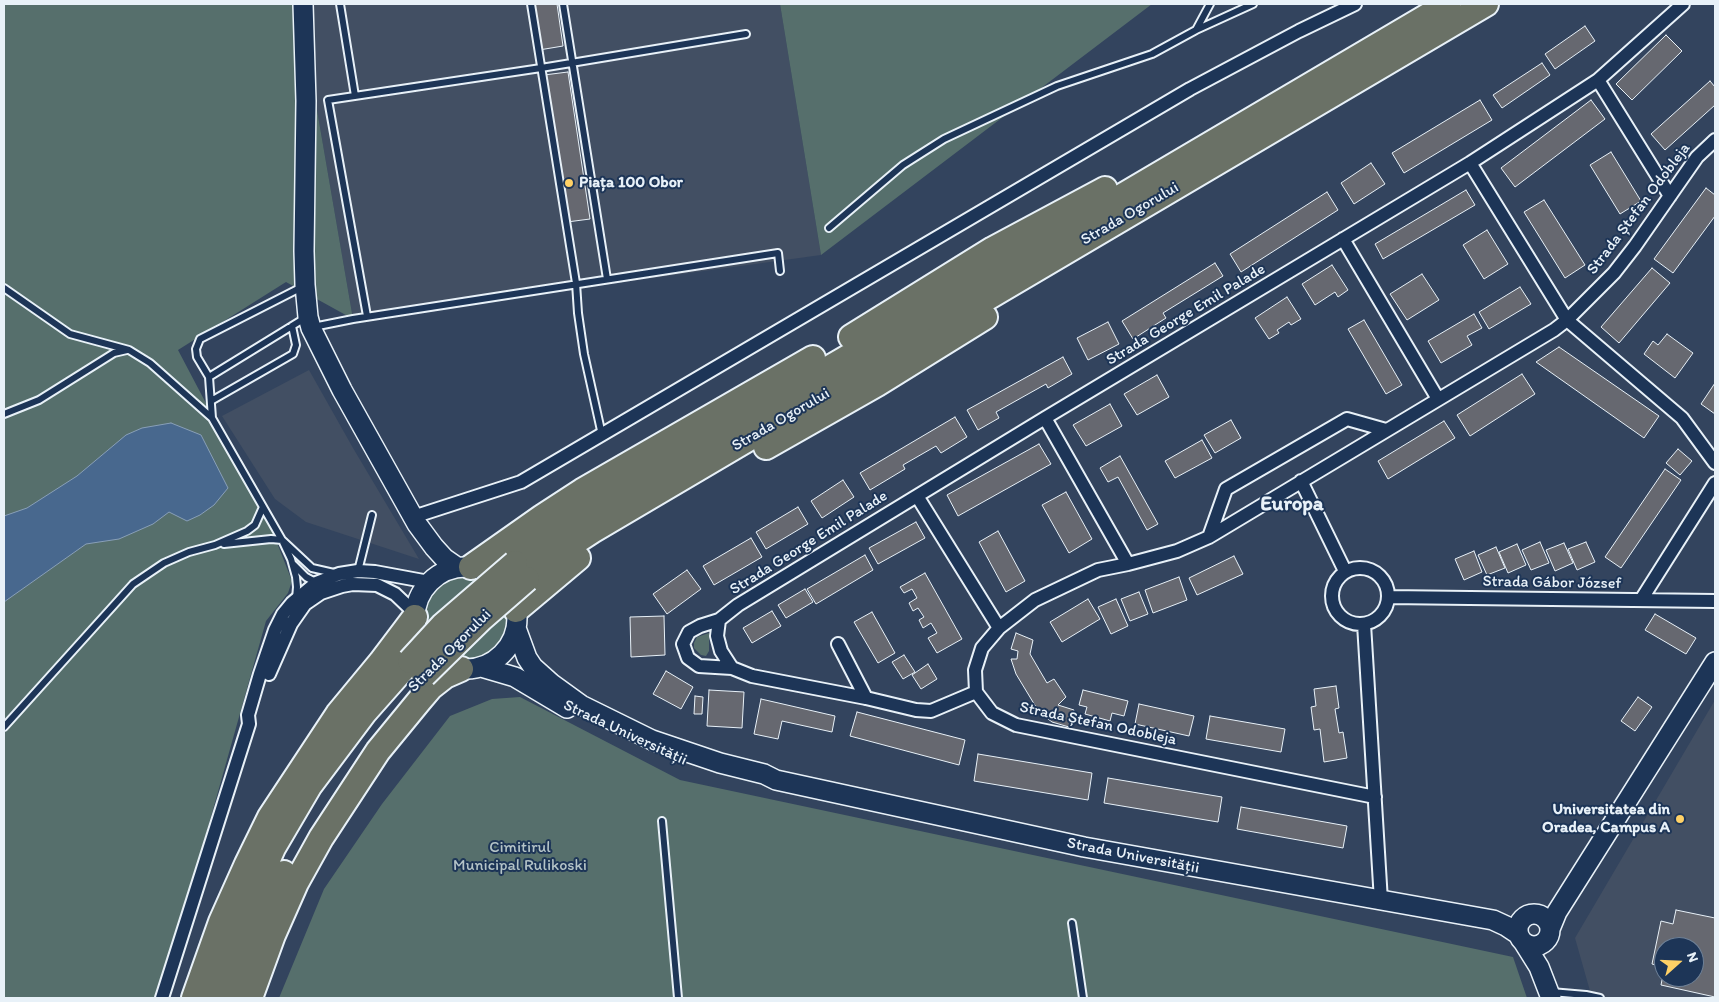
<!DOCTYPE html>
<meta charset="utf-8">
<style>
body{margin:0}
#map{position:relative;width:1719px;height:1002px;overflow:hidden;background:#33445e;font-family:Itim,sans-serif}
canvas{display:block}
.frame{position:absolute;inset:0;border:5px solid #e8f1f8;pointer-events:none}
.north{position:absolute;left:1654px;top:937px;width:50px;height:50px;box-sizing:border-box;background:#1d3557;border:1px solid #6e8097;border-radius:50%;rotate:70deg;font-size:14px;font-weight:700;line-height:20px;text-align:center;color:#e8f1f8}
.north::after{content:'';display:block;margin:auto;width:18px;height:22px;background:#ffd166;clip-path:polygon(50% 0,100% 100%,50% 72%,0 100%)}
</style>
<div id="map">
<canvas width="1719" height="1002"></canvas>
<div class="frame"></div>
<div class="north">N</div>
</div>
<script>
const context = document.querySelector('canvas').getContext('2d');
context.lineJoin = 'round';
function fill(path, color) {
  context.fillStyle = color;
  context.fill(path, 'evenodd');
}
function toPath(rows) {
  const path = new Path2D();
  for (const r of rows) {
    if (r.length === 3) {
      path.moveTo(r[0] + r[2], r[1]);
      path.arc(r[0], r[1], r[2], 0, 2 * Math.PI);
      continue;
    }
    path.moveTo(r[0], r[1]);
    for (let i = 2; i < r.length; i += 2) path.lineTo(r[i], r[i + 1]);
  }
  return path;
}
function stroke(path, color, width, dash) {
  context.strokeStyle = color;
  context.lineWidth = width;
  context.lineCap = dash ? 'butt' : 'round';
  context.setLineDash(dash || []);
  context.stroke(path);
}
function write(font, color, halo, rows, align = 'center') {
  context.font = font + ' Itim,sans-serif';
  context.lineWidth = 4;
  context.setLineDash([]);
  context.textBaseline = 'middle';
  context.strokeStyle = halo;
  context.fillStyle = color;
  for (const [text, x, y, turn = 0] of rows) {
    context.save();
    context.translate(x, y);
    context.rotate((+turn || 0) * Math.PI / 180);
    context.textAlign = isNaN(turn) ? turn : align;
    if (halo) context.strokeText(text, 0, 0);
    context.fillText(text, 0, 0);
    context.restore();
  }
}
const built = toPath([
 [310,4,780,4,821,255,353,319,317,110],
 [309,370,353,448,419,559,306,522,275,499,222,416],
 [1715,700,1715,998,1592,998,1575,938],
 [1664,947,1694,947,1694,977,1664,977]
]);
const green = toPath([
 [4,4,310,4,317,110,353,319,286,282,178,350,270,525,292,581,288,593,266,621,160,998,4,998],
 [780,4,1152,4,821,255],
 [462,574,474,574,486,578,510,619,508,632,502,643,494,652,483,658,471,661,458,661,429,639,424,628,422,616,425,603,430,592,439,583,450,577],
 [709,633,709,651,706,656,701,655,694,648,694,643,697,637],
 [520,697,680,780,1513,957,1527,998,279,998,324,889,382,804,450,716,492,699]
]);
const water = toPath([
 [171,423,201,435,228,488,214,505,200,515,187,521,169,512,153,524,119,539,86,544,4,602,4,516,27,508,77,476,126,435,142,428,171,423]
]);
const building = toPath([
 [531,4,557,4,563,46,539,50,531,4],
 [1585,26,1595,41,1555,69,1545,54,1585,26],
 [1666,35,1682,51,1632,100,1616,84,1666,35],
 [1542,63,1550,75,1502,108,1493,95,1542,63],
 [568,72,590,219,567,222,544,75,568,72],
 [1710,81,1715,87,1715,105,1665,150,1651,134,1710,81],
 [1480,100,1492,120,1404,173,1392,153,1480,100],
 [1591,100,1605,119,1515,187,1501,168,1591,100],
 [1611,152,1641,201,1620,214,1590,165,1611,152],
 [1371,163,1385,184,1354,204,1341,183,1371,163],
 [1706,188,1715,195,1715,216,1673,273,1654,259,1706,188],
 [1466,190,1475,205,1383,259,1375,244,1466,190],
 [1327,192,1338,210,1241,272,1230,254,1327,192],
 [1544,200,1585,265,1565,278,1524,212,1544,200],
 [1487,230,1508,264,1484,279,1463,245,1487,230],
 [1215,263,1223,276,1163,313,1166,318,1133,339,1122,321,1215,263],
 [1332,265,1348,290,1338,297,1335,292,1315,305,1302,284,1332,265],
 [1652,268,1670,283,1619,343,1601,327,1652,268],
 [1422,274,1439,300,1407,320,1390,294,1422,274],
 [1520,287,1531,304,1489,329,1479,312,1520,287],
 [1287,297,1301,319,1291,325,1289,322,1277,330,1279,333,1269,339,1255,318,1287,297],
 [1474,314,1482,328,1467,336,1472,345,1441,363,1428,341,1474,314],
 [1364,320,1402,385,1386,394,1348,329,1364,320],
 [1108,322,1119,344,1088,360,1077,338,1108,322],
 [1667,334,1693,353,1675,378,1644,354,1653,341,1658,345,1667,334],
 [1559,347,1659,416,1644,438,1536,362,1559,347],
 [1063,357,1072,374,1048,388,1046,384,996,412,999,418,978,430,967,410,1063,357],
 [1522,374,1535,394,1470,436,1457,415,1522,374],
 [1157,375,1169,397,1137,415,1124,394,1157,375],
 [1715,383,1715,414,1701,404,1715,383],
 [1110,404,1122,426,1086,446,1073,425,1110,404],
 [955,417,967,437,941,453,936,446,903,465,905,469,870,490,860,473,955,417],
 [1231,420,1241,438,1215,453,1204,435,1231,420],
 [1444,421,1455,438,1388,479,1378,461,1444,421],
 [1202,440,1212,458,1175,478,1165,461,1202,440],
 [1039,444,1051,464,958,516,947,495,1039,444],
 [1678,449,1692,461,1680,475,1666,463,1678,449],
 [1120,456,1158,524,1147,530,1118,477,1108,482,1100,468,1120,456],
 [1665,469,1681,480,1621,568,1605,557,1665,469],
 [843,480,854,497,822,518,811,501,843,480],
 [1066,492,1092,539,1069,553,1042,505,1066,492],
 [798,507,808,524,766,549,756,532,798,507],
 [916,522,925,538,878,564,869,548,916,522],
 [998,531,1025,581,1006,592,979,542,998,531],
 [751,538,762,557,714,585,703,566,751,538],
 [1540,542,1549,563,1531,570,1522,550,1540,542],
 [1586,542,1595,562,1577,570,1568,549,1586,542],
 [1564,543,1573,563,1555,571,1546,550,1564,543],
 [1517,544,1526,565,1508,573,1499,552,1517,544],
 [1496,547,1505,568,1487,575,1478,555,1496,547],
 [1474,551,1482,572,1464,580,1455,559,1474,551],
 [865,555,873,570,816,604,807,589,865,555],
 [1234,556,1243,574,1197,595,1189,578,1234,556],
 [687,570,701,589,667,614,653,594,687,570],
 [925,573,962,639,937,653,928,638,937,633,931,623,923,628,919,620,924,617,918,608,913,611,909,603,917,598,912,589,904,593,900,587,925,573],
 [1179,577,1187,600,1153,613,1145,590,1179,577],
 [805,589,813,602,786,618,778,605,805,589],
 [1139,592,1148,614,1130,621,1121,599,1139,592],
 [1088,599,1100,619,1062,642,1050,622,1088,599],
 [1116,599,1128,626,1111,634,1098,607,1116,599],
 [772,611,781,626,752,643,743,628,772,611],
 [872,612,895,653,878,663,854,622,872,612],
 [1655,614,1696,638,1686,654,1645,630,1655,614],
 [664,616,665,655,631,657,630,617,664,616],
 [1016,633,1033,640,1030,654,1047,683,1054,679,1066,697,1058,705,1074,710,1069,727,1052,722,1039,712,1016,674,1011,659,1017,659,1018,651,1011,649,1016,633],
 [904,655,915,672,903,679,892,662,904,655],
 [928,664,937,679,921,689,912,675,928,664],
 [666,671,693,687,681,709,653,694,666,671],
 [1336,686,1339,708,1335,709,1339,733,1343,732,1347,758,1324,762,1320,729,1314,730,1311,707,1316,706,1314,689,1336,686],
 [709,690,744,692,742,728,707,726,709,690],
 [1083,690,1128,701,1124,716,1112,713,1110,721,1085,714,1087,707,1079,705,1083,690],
 [695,696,703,697,702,714,694,714,695,696],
 [1638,697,1652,707,1635,731,1621,721,1638,697],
 [761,699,835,716,832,732,782,721,778,739,754,734,761,699],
 [1139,704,1194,716,1189,736,1135,724,1139,704],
 [857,712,965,740,959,765,850,736,857,712],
 [1210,716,1285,729,1281,752,1206,739,1210,716],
 [978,754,1092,773,1088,800,974,781,978,754],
 [1108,778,1222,797,1218,822,1104,803,1108,778],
 [1241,807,1347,826,1343,848,1237,829,1241,807],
 [1676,910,1715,918,1715,997,1661,985,1664,970,1664,977,1694,977,1694,947,1664,947,1664,967,1652,964,1661,921,1673,924,1676,910]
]);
const lane = toPath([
 [340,4,355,96],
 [531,4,576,283,578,313,584,354,602,435],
 [563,4,607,279],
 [1196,30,1210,4],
 [829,228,903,165,944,139,1057,86,1152,54,1196,30,1253,4],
 [4,288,70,334,129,350,150,363,212,418,282,540,291,559,296,577,297,587,296,599],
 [367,316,328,100,541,68,746,34],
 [313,327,353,319,778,253,780,271],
 [209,377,197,357,196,349,200,339,304,286],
 [211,401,293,354,296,345,292,326],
 [4,414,39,400,114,353,127,350],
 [212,418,209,377,305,318],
 [224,544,271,539,282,540,312,568,334,573],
 [294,565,306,577,317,583],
 [358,571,372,515],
 [4,727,133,584,164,563,189,552,215,545,247,531,255,525,263,507],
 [662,821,678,998],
 [1072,923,1083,998],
 [1551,992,1586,995,1600,998]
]);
const street = toPath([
 [1598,80,1670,196],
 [1470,163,1567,320,1682,418,1715,463],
 [1343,239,1438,399],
 [1045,418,1128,564],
 [1301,481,1345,571],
 [917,496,999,628],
 [413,517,521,482,1190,89,1299,31,1355,4],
 [1209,537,1226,489,1347,419,1386,430],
 [1360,596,28],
 [1388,597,1715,601],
 [1641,600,1715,483],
 [719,620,700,626,689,632,683,644,688,658,699,666,732,668],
 [1364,624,1381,901],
 [838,644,866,698],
 [269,674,291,624,305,604,321,593,342,586,353,584,377,585,395,594,415,613],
 [976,692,931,711,916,710,866,698,752,676,732,668,721,651,717,636,719,620,738,605,1045,418,1470,163,1598,80,1683,4],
 [1375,797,1016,725,992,713,976,692,975,670,982,648,999,628,1035,600,1098,570,1128,564,1177,551,1209,537,1554,330,1567,320,1614,273,1635,246,1697,157,1715,140],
 [162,998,249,724,248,715,260,674,275,630,283,614,292,603,316,583,339,574,358,571,375,572,429,582]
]);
const secondary = toPath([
 [303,4,306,101,304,251,305,285,308,317,311,328,342,390,417,524,434,547,444,558,457,567],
 [466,618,51],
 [516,628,527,658,533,667,552,684,581,705,652,740,720,763,764,774,776,780,1084,847,1493,920,1506,926,1518,934],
 [481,667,515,677,567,708],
 [1534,930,16],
 [1550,929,1557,912,1715,662],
 [1524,943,1539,967,1551,998]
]);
const highway = toPath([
 [851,337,993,249,1105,189],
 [766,447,877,384,985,317],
 [515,563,579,516,718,433,949,298,1448,4],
 [471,567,542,517,582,491,813,358],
 [527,579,569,546,592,531,1486,4],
 [516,610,578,558],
 [194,998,221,922,247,864,270,817,338,714,381,662,415,617],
 [213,998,217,983,243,915,273,848,310,785,364,713,410,661],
 [233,998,259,925,284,873],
 [250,998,273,935,296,883,321,838,378,751,419,701,431,687,445,676,461,669]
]);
const highwayBridge = toPath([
 [410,661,443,625,515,563],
 [424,675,481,619,527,579]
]);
const markers = [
 [569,183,5,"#ffd166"],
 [1680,819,5,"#ffd166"]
];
const poiNames = [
 ["Piața 100 Obor",579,183],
 ["Universitatea din",1670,810,"right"],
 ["Oradea, Campus A",1670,828,"right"]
];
const streetNames = [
 ["Strada Ștefan Odobleja",1639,209,-53],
 ["Strada Ogorului",1130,214,-30],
 ["Strada George Emil Palade",1186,315,-31],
 ["Strada Ogorului",781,420,-30],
 ["Strada George Emil Palade",809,543,-32],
 ["Strada Gábor József",1552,583,1],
 ["Strada Ogorului",450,651,-45],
 ["Strada Ștefan Odobleja",1098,724,12],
 ["Strada Universității",625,733,25],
 ["Strada Universității",1133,856,11]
];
const parkNames = [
 ["Cimitirul",520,848],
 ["Municipal Rulikoski",520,866]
];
const districtNames = [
 ["Europa",1292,505]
];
fill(built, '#424f63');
fill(green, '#566f6c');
fill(water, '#48688e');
stroke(water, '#889fb8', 1);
fill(building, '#666870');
stroke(building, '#e8f1f8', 1);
stroke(lane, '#e8f1f8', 10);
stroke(street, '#e8f1f8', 16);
stroke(secondary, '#e8f1f8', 22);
stroke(highway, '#e8f1f8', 28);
stroke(lane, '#1d3557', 6);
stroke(street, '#1d3557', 12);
stroke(secondary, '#1d3557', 19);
stroke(highway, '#6a7166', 24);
stroke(highwayBridge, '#e8f1f8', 28, []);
stroke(highwayBridge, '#6a7166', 24);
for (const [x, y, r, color] of markers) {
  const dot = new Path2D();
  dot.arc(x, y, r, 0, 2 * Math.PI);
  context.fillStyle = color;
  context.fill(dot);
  stroke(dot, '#1d3557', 2);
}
write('bold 16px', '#e8f1f8', '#1d3557', poiNames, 'left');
write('16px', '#e8f1f8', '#1d3557', streetNames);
write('16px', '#b5c4c7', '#1d3557', parkNames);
write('bold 21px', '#e8f1f8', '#1d3557', districtNames);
</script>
